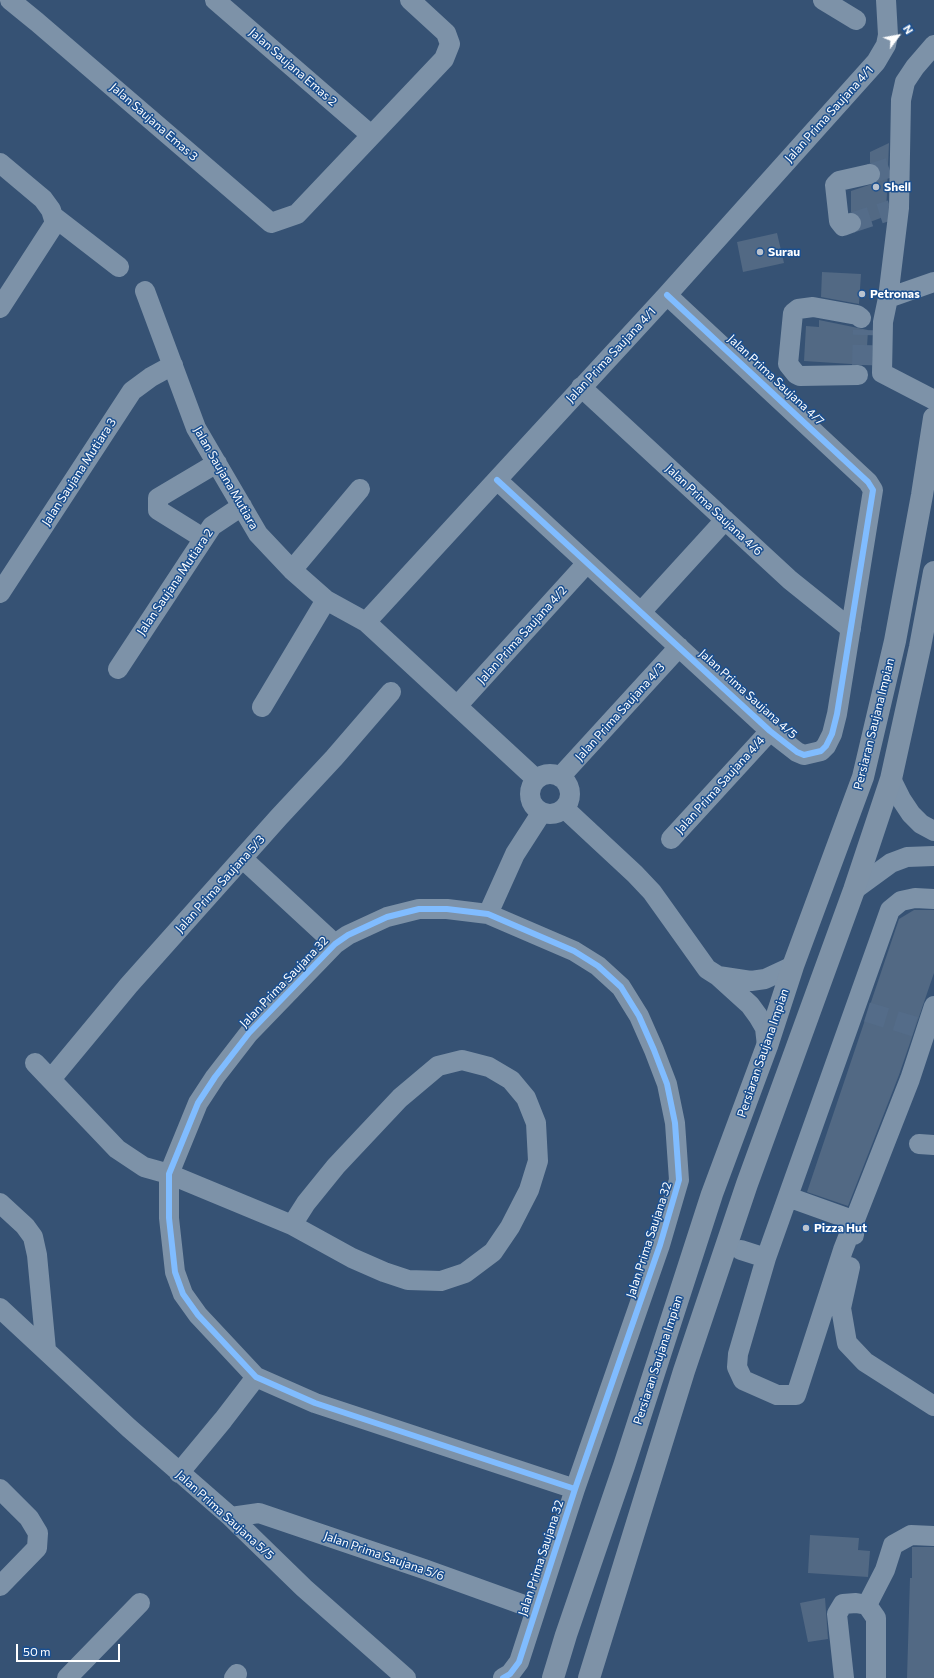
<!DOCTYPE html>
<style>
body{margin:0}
#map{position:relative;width:934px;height:1678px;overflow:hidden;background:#365274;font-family:Commissioner,sans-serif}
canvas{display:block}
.north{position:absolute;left:878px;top:16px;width:40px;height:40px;-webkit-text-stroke:3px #1b4f8f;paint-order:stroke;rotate:58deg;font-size:11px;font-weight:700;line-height:16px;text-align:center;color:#fff}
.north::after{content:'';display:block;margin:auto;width:14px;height:18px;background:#fff;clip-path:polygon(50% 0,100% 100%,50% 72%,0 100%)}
.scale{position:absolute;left:16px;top:1644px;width:104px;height:18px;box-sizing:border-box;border:2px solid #fff;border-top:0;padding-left:5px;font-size:12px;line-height:14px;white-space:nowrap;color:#fff;-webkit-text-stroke:3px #1b4f8f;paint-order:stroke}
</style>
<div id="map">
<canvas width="934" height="1678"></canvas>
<div class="north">N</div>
<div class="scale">50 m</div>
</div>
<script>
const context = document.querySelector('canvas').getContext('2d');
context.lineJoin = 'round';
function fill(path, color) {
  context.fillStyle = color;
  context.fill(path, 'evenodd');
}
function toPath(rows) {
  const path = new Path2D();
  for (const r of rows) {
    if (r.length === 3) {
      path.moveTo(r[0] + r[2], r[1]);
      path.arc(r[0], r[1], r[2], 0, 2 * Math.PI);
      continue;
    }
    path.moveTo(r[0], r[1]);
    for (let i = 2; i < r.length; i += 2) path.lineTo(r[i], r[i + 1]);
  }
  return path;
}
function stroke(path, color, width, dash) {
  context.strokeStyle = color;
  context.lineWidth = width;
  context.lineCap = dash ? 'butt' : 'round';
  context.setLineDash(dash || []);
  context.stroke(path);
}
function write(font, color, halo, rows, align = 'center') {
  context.font = font + ' Commissioner,sans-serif';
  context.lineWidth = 3;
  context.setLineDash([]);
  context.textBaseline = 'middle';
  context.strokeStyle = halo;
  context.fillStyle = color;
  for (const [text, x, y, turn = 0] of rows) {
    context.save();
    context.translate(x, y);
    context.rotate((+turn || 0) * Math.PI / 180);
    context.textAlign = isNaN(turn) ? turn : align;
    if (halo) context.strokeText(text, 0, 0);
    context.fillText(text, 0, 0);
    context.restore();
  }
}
const building = toPath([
 [889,143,886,216,862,225,862,219,859,214,851,212,851,191,878,182,881,177,881,171,878,166,870,163,870,152],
 [777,233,784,263,743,272,737,242],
 [822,272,861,274,859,304,821,297],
 [819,320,868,330,866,365,804,361,806,326,819,327],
 [914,910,934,910,934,973,899,1075,848,1206,807,1192,899,919],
 [810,1535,859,1538,858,1550,870,1551,868,1577,808,1573],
 [912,1547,934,1547,934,1678,907,1678,910,1578,912,1578],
 [825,1598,828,1639,808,1642,800,1603]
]);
const minorTunnel = toPath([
 [870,174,891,167],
 [851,223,891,210],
 [862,365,863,330],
 [867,1012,916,1027]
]);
const minor = toPath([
 [10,0,37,22,271,223,297,214,444,59,450,44,446,33,410,0],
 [215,0,371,135],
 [823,0,856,20],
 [0,163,43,199,51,210,55,223,0,308],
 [53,216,119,267],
 [851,223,843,226,839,221,835,185,839,181,870,174],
 [934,282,888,298,883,322,882,373,934,400],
 [145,291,196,428,258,534,292,570,326,600,366,622,536,779],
 [888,298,899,208,901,100,905,82,915,67,934,45],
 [858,375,800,376,796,374,788,364,793,313,798,309,813,307,857,315,861,318],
 [581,387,790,580,851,629],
 [497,480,770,731,797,752,804,755,821,751,826,746,832,734,837,714,873,490,868,482,667,295],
 [203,538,158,510,158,498,217,463],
 [292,570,360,489],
 [0,593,132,391,151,377,173,365],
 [641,612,725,520],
 [366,622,667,295,876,62,886,45,888,35,886,0],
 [118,669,212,526,242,506],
 [457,706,587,563],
 [262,707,326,600],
 [550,794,20],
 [560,777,679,647],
 [891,779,901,799,911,814,921,824,934,831],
 [564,808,635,874,652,892,707,969,718,976,750,1005,758,1016,765,1028,767,1046],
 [671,839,770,731],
 [243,859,335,944],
 [854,890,891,863,907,857,934,856],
 [934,899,915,898,901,901,890,910,766,1258,738,1354,737,1367,743,1380,777,1395,796,1395,843,1250,910,1079,934,1006],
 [488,914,515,854,542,812],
 [718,976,751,981,765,979,793,966],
 [35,1063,117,1149,144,1167,169,1174,292,1225,352,1258,384,1272,408,1280,441,1281,465,1273,493,1252,510,1227,529,1190,538,1161,536,1123,526,1098,511,1080,489,1067,462,1060,438,1066,400,1098,336,1166,306,1203,292,1225],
 [51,1079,129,985,279,817,334,758,391,692],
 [919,1144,934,1145],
 [788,1197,855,1221,854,1235],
 [0,1203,25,1226,33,1237,37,1255,46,1350],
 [741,1250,766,1258],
 [850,1267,841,1308,847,1343,865,1362,934,1406],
 [0,1308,129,1428,231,1517,304,1588,406,1678],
 [179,1473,223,1420,256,1377],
 [0,1489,29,1518,38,1533,37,1548,0,1586],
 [231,1517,259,1513,424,1569,535,1609],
 [867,1605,885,1570,893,1545,911,1535,934,1536],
 [67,1678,140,1603],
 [234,1678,237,1674],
 [503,1678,510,1674,519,1662,575,1489,660,1245,679,1180,675,1123,667,1084,654,1050,639,1016,621,987,598,966,574,951,488,914,447,909,419,909,387,917,348,935,335,944,249,1033,215,1077,198,1103,169,1174,169,1218,175,1272,183,1294,198,1315,256,1377,315,1403,575,1489],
 [844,1678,837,1614,843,1604,856,1603,867,1605,876,1618,876,1678]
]);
const highway = toPath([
 [553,1678,566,1635,624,1466,712,1194,767,1046,793,966,863,777,895,641,922,495,934,418],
 [589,1678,684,1371,747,1184,854,890,891,779,920,647,934,572]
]);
const cycleway = toPath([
 [497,480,770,731,797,752,804,755,821,751,826,746,832,734,837,714,873,490,868,482,667,295],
 [503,1678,510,1674,519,1662,575,1489,660,1245,679,1180,675,1123,667,1084,654,1050,639,1016,621,987,598,966,574,951,488,914,447,909,419,909,387,917,348,935,335,944,249,1033,215,1077,198,1103,169,1174,169,1218,175,1272,183,1294,198,1315,256,1377,315,1403,575,1489]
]);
const markers = [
 [876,187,4,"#b9c2ce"],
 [760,252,4,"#b9c2ce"],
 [862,294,4,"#b9c2ce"],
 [806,1228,4,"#b9c2ce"]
];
const streetNames = [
 ["Jalan Saujana Emas 2",293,67,41],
 ["Jalan Prima Saujana 4/1",829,114,-48],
 ["Jalan Saujana Emas 3",154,122,41],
 ["Jalan Prima Saujana 4/1",611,355,-47],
 ["Jalan Prima Saujana 4/7",776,380,43],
 ["Jalan Saujana Mutiara 3",79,472,-57],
 ["Jalan Saujana Mutiara",226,478,60],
 ["Jalan Prima Saujana 4/6",714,510,43],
 ["Jalan Saujana Mutiara 2",175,582,-56],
 ["Jalan Prima Saujana 4/2",522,635,-48],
 ["Jalan Prima Saujana 4/5",748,694,42],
 ["Jalan Prima Saujana 4/3",620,712,-48],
 ["Persiaran Saujana Impian",874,724,-76],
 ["Jalan Prima Saujana 4/4",720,785,-48],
 ["Jalan Prima Saujana 5/3",220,884,-48],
 ["Jalan Prima Saujana 32",284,982,-46],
 ["Persiaran Saujana Impian",763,1053,-71],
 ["Jalan Prima Saujana 32",649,1240,-72],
 ["Persiaran Saujana Impian",658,1360,-72],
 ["Jalan Prima Saujana 5/5",225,1515,42],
 ["Jalan Prima Saujana 5/6",384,1556,19],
 ["Jalan Prima Saujana 32",541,1558,-72]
];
const poiNames = [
 ["Shell",884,187],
 ["Surau",768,252],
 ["Petronas",870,294],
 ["Pizza Hut",814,1228]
];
fill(building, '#526984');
stroke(minorTunnel, '#546c89', 20, [20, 10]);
stroke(minor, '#7d92a8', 20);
stroke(highway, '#7e92a7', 22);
stroke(cycleway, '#80bcff', 6);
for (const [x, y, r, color] of markers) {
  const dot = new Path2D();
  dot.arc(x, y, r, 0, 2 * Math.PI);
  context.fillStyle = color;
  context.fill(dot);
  stroke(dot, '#1b4f8f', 1.5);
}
write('12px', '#fff', '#1b4f8f', streetNames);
write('bold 12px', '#fff', '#1b4f8f', poiNames, 'left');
</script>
